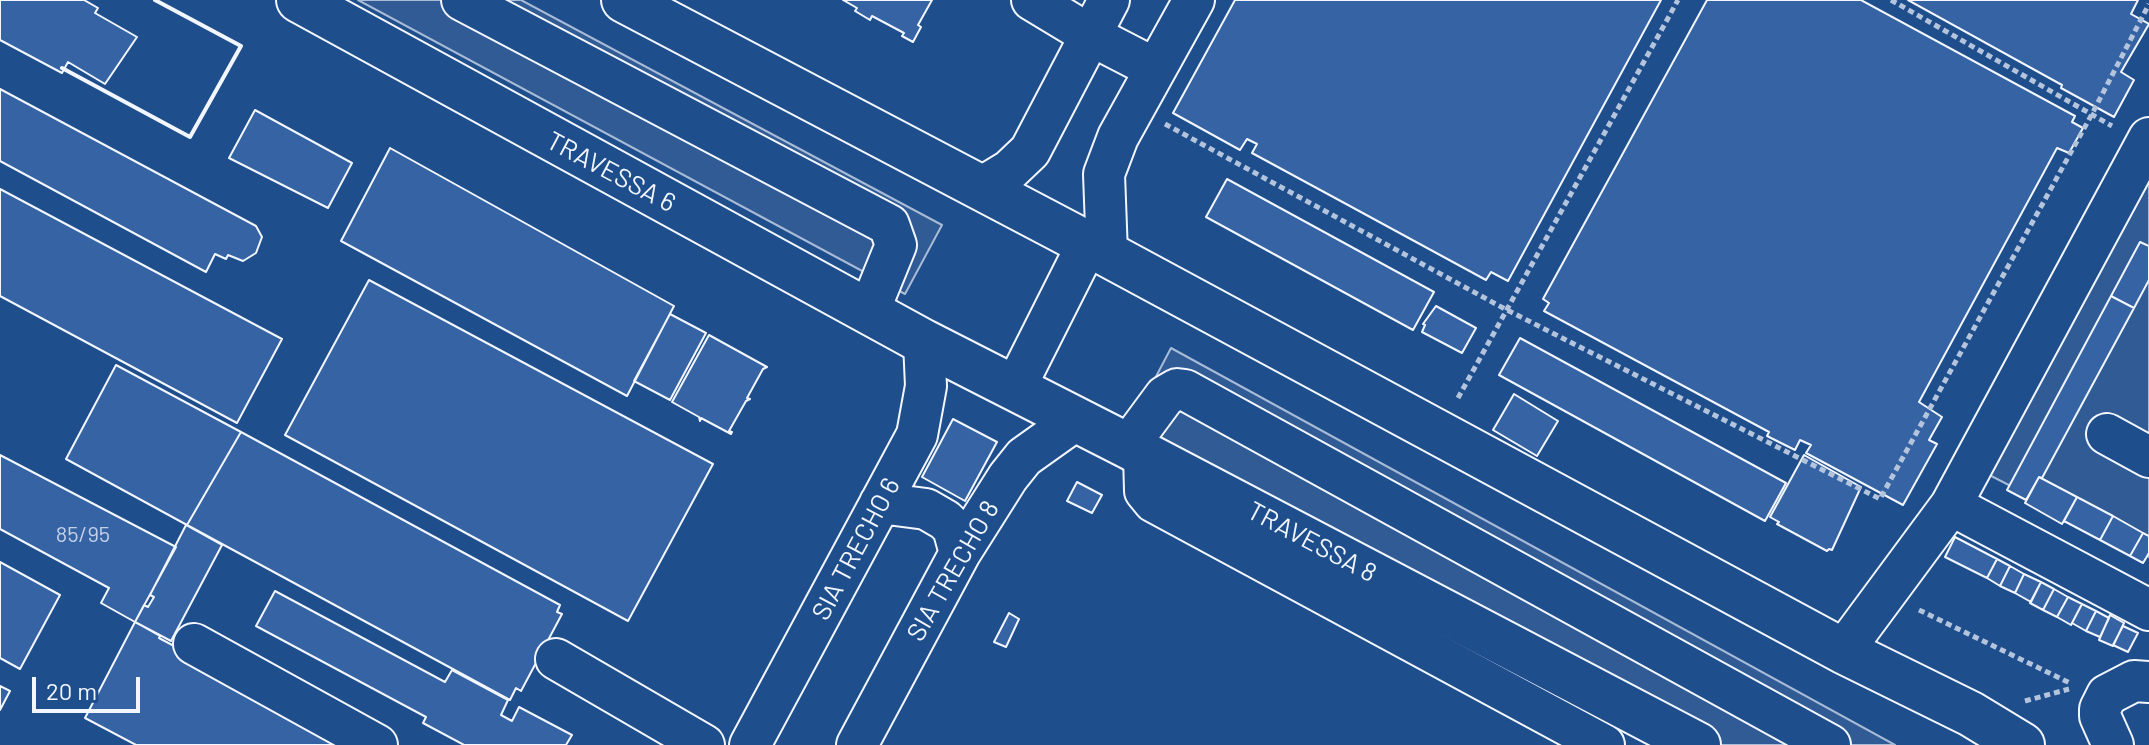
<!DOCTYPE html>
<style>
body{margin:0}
#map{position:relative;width:2149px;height:745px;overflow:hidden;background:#1f4e8c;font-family:Barlow,sans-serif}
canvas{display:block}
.scale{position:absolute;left:32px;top:677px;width:108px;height:36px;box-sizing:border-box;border:4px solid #f2f6ff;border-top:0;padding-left:10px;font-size:24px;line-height:28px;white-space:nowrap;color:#f2f6ff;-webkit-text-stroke:6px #1f4e8c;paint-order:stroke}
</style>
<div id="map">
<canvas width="2149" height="745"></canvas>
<div class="scale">20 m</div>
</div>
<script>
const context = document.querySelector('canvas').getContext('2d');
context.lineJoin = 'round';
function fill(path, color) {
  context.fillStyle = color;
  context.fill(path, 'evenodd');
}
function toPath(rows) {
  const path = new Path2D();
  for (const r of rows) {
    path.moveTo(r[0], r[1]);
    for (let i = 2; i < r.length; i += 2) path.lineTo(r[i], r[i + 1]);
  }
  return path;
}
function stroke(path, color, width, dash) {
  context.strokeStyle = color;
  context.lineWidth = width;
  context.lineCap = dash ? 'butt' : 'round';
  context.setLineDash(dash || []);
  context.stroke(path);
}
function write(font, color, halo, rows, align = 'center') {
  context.font = font + ' Barlow,sans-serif';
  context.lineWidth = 6;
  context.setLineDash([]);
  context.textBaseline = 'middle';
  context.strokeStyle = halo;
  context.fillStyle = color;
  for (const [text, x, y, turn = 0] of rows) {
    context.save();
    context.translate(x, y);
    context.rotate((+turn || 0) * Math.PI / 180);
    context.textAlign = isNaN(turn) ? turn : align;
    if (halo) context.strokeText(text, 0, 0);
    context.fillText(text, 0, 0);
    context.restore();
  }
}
const built = toPath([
 [358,0,521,0,942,225,905,294,358,0],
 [2149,132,2149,557,1966,463,2149,132],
 [1171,348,1895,745,1714,745,1130,426,1171,348]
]);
const building = toPath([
 [0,0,84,0,98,8,95,13,137,37,105,84,68,62,62,73,0,40,0,0],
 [843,0,932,0,918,25,921,27,913,42,902,36,904,33,872,16,870,20,855,11,857,8,843,0],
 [1235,0,1661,0,1508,281,1491,272,1486,280,1348,205,1252,153,1257,144,1247,139,1240,150,1173,113,1235,0],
 [1707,0,1861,0,2075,116,2072,122,2083,128,2069,153,2057,148,1919,402,1942,417,1929,440,1937,444,1903,505,1806,453,1811,445,1800,440,1795,450,1767,436,1769,432,1544,311,1549,303,1543,299,1707,0],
 [1908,0,2138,0,2131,14,2149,24,2121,72,2134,80,2114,117,2061,88,2062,85,1908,0],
 [0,89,256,226,262,237,256,253,243,261,228,255,226,259,215,254,206,272,0,161,0,89],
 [255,110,352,163,328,208,229,158,255,110],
 [390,148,674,306,627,396,341,241,390,148],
 [1227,179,1434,292,1413,330,1206,217,1227,179],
 [0,189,282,339,237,423,0,296,0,189],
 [2140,242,2149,246,2149,280,2134,308,2111,296,2140,242],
 [369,280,713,464,628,621,285,435,369,280],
 [2111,296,2134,308,2042,478,2039,477,2026,500,2007,490,2111,296],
 [1436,306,1476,328,1462,353,1422,332,1425,325,1423,324,1436,306],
 [670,314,706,333,670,400,634,381,670,314],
 [709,335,767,367,763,369,747,398,750,399,746,401,729,431,732,432,731,434,701,418,700,421,699,417,672,402,709,335],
 [1520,338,1786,483,1765,521,1499,375,1520,338],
 [116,365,241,432,187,525,66,459,116,365],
 [1514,394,1558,421,1537,456,1493,430,1514,394],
 [953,419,997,442,965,501,922,477,953,419],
 [241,432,560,605,557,612,562,614,521,691,516,688,510,700,187,525,241,432],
 [0,455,176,547,135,622,101,603,109,588,0,529,0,455],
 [1804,455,1861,487,1832,550,1829,549,1827,551,1777,524,1779,522,1770,517,1804,455],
 [2039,477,2077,497,2062,524,2025,503,2039,477],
 [1077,482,1102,495,1092,513,1067,501,1077,482],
 [2077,497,2113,516,2100,540,2064,521,2077,497],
 [2113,516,2143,533,2130,556,2100,540,2113,516],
 [186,525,222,545,171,641,135,622,144,605,148,607,154,597,150,595,186,525],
 [2143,533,2149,536,2149,553,2143,563,2130,556,2143,533],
 [1955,537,1997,559,1987,578,1945,557,1955,537],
 [1997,559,2010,566,2000,586,1987,578,1997,559],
 [0,562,60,595,20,669,0,658,0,562],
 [2010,566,2024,574,2015,593,2000,586,2010,566],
 [2024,574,2041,582,2031,602,2015,593,2024,574],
 [2041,582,2054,589,2043,610,2030,603,2041,582],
 [2054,589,2068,597,2057,617,2043,610,2054,589],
 [275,591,445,682,452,670,508,700,501,715,512,721,519,707,572,735,566,745,464,745,423,723,426,717,256,626,275,591],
 [2068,597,2082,604,2071,625,2057,617,2068,597],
 [2082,604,2096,611,2086,631,2072,623,2082,604],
 [2096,611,2109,618,2100,637,2086,631,2096,611],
 [1009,613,1019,619,1006,647,994,642,1009,613],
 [2110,615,2124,623,2113,646,2099,640,2110,615],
 [135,622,160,636,159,638,361,745,136,745,85,718,135,622],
 [2123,626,2138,633,2128,652,2113,645,2123,626],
 [0,686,10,691,0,710,0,686]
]);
const path = toPath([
 [1891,0,2112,126],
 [1165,124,1505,309,1880,499,2092,114,2149,4],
 [1458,398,1678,0],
 [1919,610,2072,684],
 [2025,701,2069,689]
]);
const minor = toPath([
 [462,0,889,225,896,245,869,311],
 [1032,0,1090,35,1154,68],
 [982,187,1010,170,1030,151,1109,0],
 [1107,254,1104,174,1118,137,1194,0],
 [1015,388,1088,243],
 [2107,434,2149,457],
 [1128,446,1165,396,1177,389,1185,390,1830,745],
 [1144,455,1145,491,1154,502,1604,745],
 [880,503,926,509,945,520,953,528,960,553],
 [1951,505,2149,610],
 [194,644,377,745],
 [1843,651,1951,505,2149,138],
 [556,659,704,745],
 [750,745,917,435,926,386,924,342],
 [857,745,960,553,1008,477,1024,457,1076,420],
 [2113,745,2100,716,2100,709,2107,695,2134,681,2149,682]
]);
const major = toPath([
 [299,0,924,342,1128,446,1698,745],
 [624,0,1107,254,1843,651,1971,714,2022,745]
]);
const wall = toPath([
 [62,68,190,137,241,46,155,0]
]);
const numberNames = [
 ["85/95",83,535]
];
const streetNames = [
 ["TRAVESSA 6",611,172,28],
 ["TRAVESSA 8",1312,542,28],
 ["SIA TRECHO 6",856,549,-62],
 ["SIA TRECHO 8",953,571,-60]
];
fill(built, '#305b95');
stroke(built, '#a8bbd7', 2);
fill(building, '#3563a3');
stroke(building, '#f2f6ff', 2);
stroke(minor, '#f2f6ff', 44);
stroke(major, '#f2f6ff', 48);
stroke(path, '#b3c4dc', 5, [6, 4]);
stroke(minor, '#1f4e8c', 40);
stroke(major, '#1f4e8c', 44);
stroke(wall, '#f2f6ff', 4);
write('22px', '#c3d1e8', null, numberNames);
write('26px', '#f2f6ff', '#1f4e8c', streetNames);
</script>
